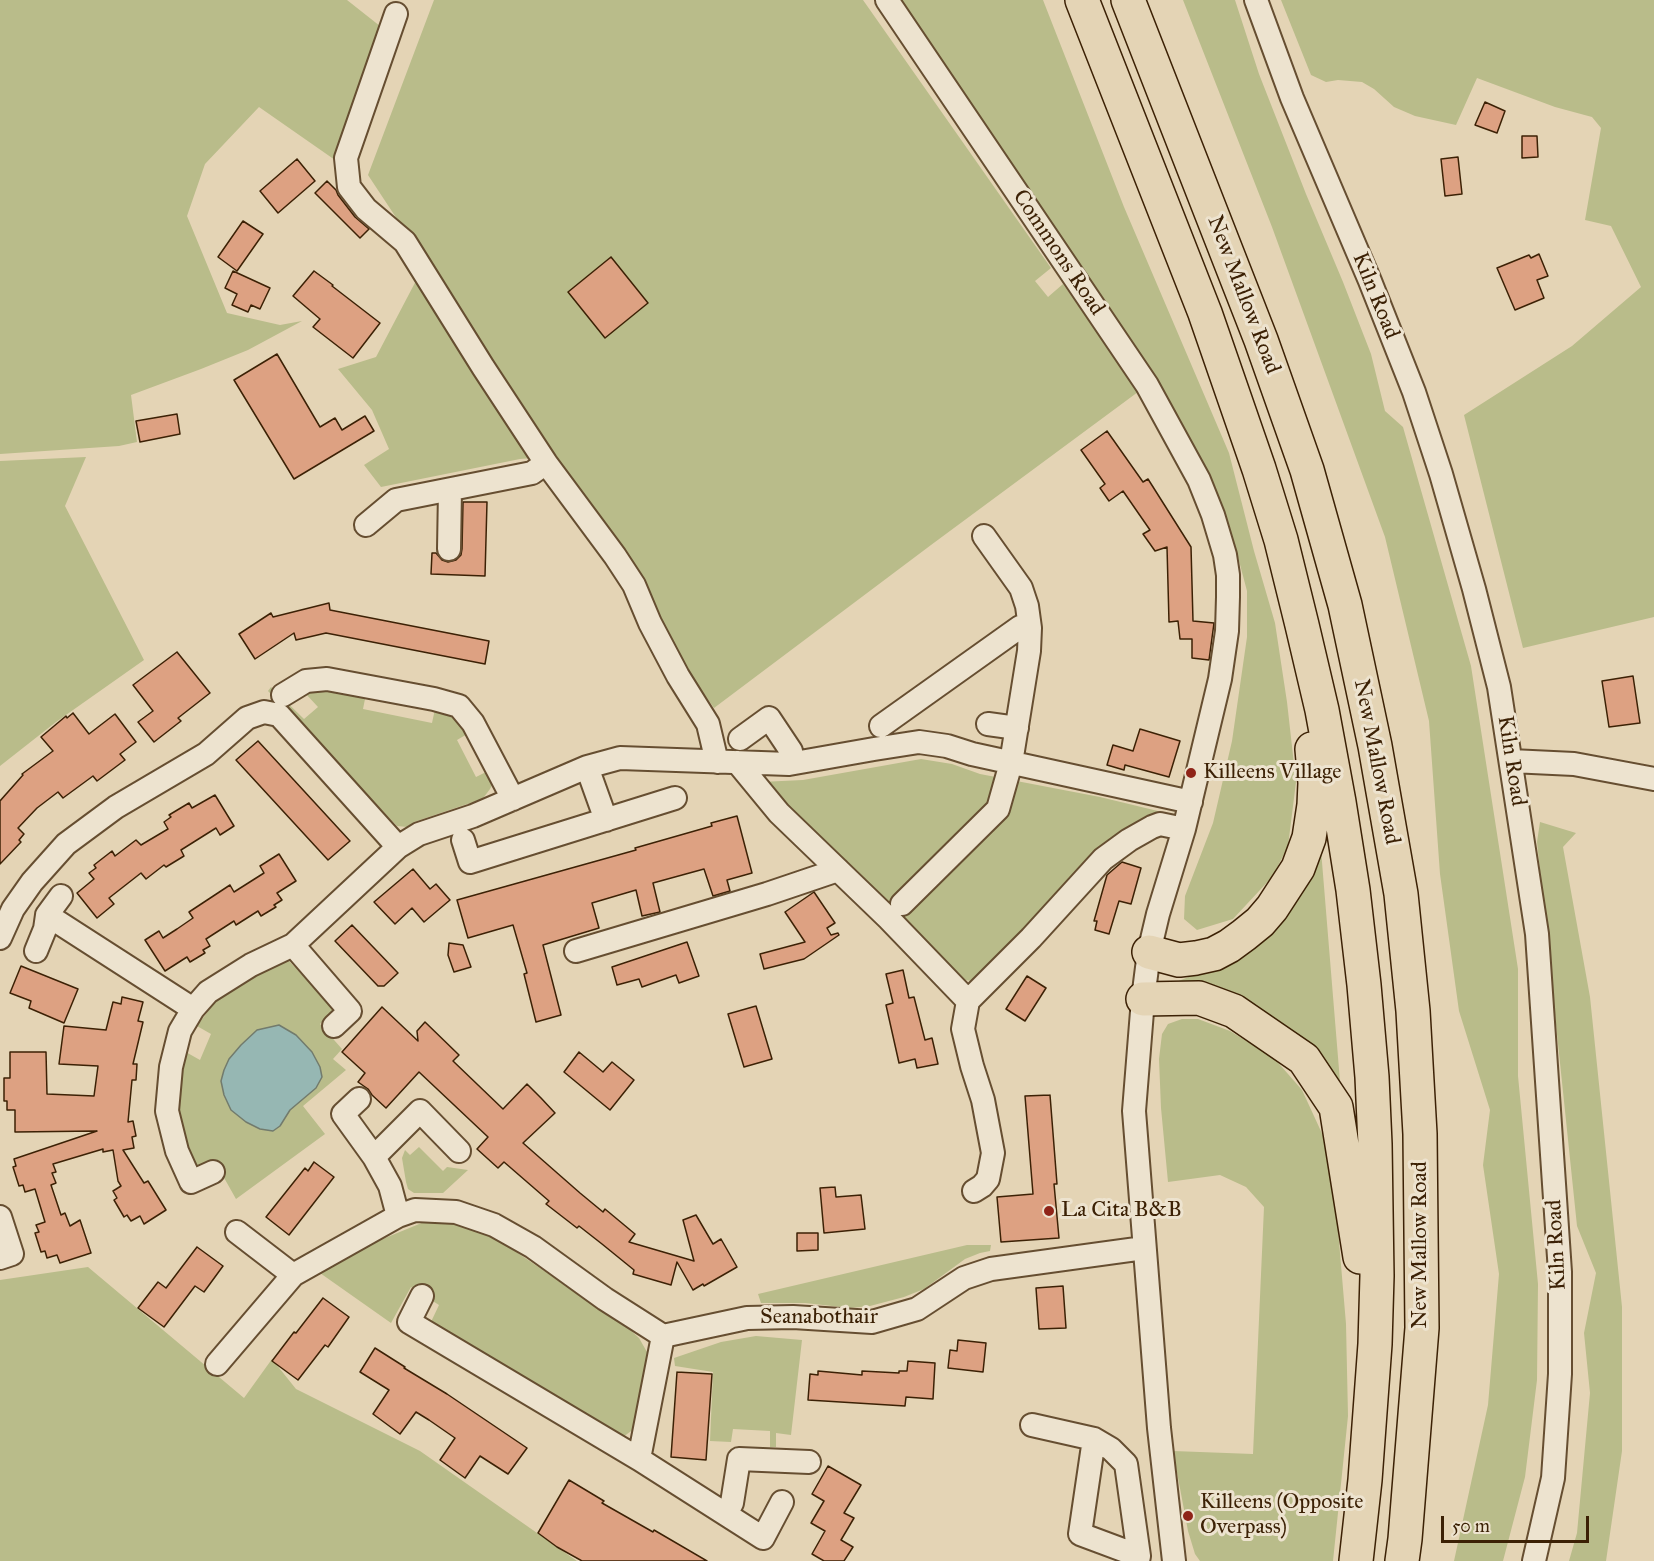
<!DOCTYPE html>
<style>
body{margin:0}
#map{position:relative;width:1654px;height:1561px;overflow:hidden;background:#e4d4b5;font-family:"IM FELL Great Primer",serif}
canvas{display:block}
.scale{position:absolute;left:1441px;top:1516px;width:148px;height:27px;box-sizing:border-box;border:3px solid #3c2105;border-top:0;padding-left:8px;font-size:18px;line-height:21px;white-space:nowrap;color:#3c2105;-webkit-text-stroke:4px #ede3cf;paint-order:stroke}
</style>
<div id="map">
<canvas width="1654" height="1561"></canvas>
<div class="scale">50 m</div>
</div>
<script>
const context = document.querySelector('canvas').getContext('2d');
context.lineJoin = 'round';
function fill(path, color) {
  context.fillStyle = color;
  context.fill(path, 'evenodd');
}
function toPath(rows) {
  const path = new Path2D();
  for (const r of rows) {
    path.moveTo(r[0], r[1]);
    for (let i = 2; i < r.length; i += 2) path.lineTo(r[i], r[i + 1]);
  }
  return path;
}
function stroke(path, color, width, dash) {
  context.strokeStyle = color;
  context.lineWidth = width;
  context.lineCap = dash ? 'butt' : 'round';
  context.setLineDash(dash || []);
  context.stroke(path);
}
function write(font, color, halo, rows, align = 'center') {
  context.font = font + ' "IM FELL Great Primer",serif';
  context.lineWidth = 6;
  context.setLineDash([]);
  context.textBaseline = 'middle';
  context.strokeStyle = halo;
  context.fillStyle = color;
  for (const [text, x, y, turn = 0] of rows) {
    context.save();
    context.translate(x, y);
    context.rotate((+turn || 0) * Math.PI / 180);
    context.textAlign = isNaN(turn) ? turn : align;
    if (halo) context.strokeText(text, 0, 0);
    context.fillText(text, 0, 0);
    context.restore();
  }
}
const green = toPath([
 [0,0,347,0,385,30,335,160,259,107,205,164,187,216,227,313,280,325,302,321,248,350,201,369,131,395,137,442,119,446,0,454],
 [434,0,863,0,1051,268,1035,281,1048,297,1063,284,1112,353,1142,389,931,545,714,708,673,649,594,518,368,175],
 [887,0,1043,0,1124,207,1229,453,1254,551,1275,623,1287,702,1296,782,1288,846,1273,876,1233,919,1197,930,1184,919,1185,896,1213,823,1232,741,1247,637,1247,591,1234,542,1199,467],
 [1183,0,1235,0,1259,74,1306,194,1343,282,1371,354,1385,411,1403,427,1471,666,1518,969,1518,1076,1538,1284,1537,1380,1525,1477,1503,1561,1454,1561,1488,1405,1499,1274,1483,1165,1490,1110,1459,1011,1440,874,1429,721,1385,537,1272,227],
 [1281,0,1654,0,1654,617,1523,648,1464,415,1572,346,1641,287,1611,226,1585,220,1601,128,1592,117,1555,107,1477,78,1456,125,1415,116,1394,107,1374,89,1362,82,1338,80,1326,82,1311,75],
 [418,277,532,458,520,459,381,487,364,465,389,449,372,410,338,369,376,357],
 [86,457,65,506,144,660,56,722,0,766,0,461],
 [271,687,304,719,318,707,305,693,320,688,366,694,363,709,432,723,435,709,452,715,456,718,469,733,457,740,476,777,488,771,493,783,490,789,484,797,479,800,414,822,407,827,397,826,268,691],
 [921,759,952,764,980,774,1100,797,1162,812,1149,820,972,981,957,979,761,782,803,780],
 [1540,822,1576,833,1563,847,1590,997,1622,1307,1622,1451,1606,1561,1569,1561,1577,1533,1590,1393,1584,1333,1596,1273,1577,1226,1537,842],
 [1321,850,1342,1106,1306,1046,1278,1020,1218,992,1168,985,1207,970],
 [288,960,334,1009,320,1024,342,1049,333,1059,346,1070,303,1106,325,1134,236,1199,214,1160,202,1167,193,1170,179,1116,178,1092,184,1051,200,1060,211,1034,197,1026,215,1002,240,982],
 [1182,1019,1198,1019,1230,1031,1274,1058,1302,1090,1325,1140,1335,1194,1346,1324,1348,1416,1333,1561,1200,1561,1195,1554,1188,1531,1173,1451,1253,1454,1264,1207,1246,1187,1220,1175,1168,1182,1161,1108,1159,1059,1162,1034,1168,1024],
 [419,1147,443,1171,447,1167,468,1170,443,1193,414,1193,408,1189,406,1182,402,1158,405,1150,410,1155],
 [424,1222,449,1223,477,1231,497,1239,627,1327,639,1338,647,1352,649,1361,634,1429,623,1437,430,1324,439,1305,411,1287,391,1323,320,1273,373,1243],
 [967,1245,991,1245,990,1251,980,1253,965,1259,924,1289,904,1297,870,1306,850,1308,805,1303,761,1303,758,1294],
 [88,1267,244,1398,272,1359,296,1389,420,1451,577,1561,0,1561,0,1280],
 [756,1336,802,1340,791,1435,776,1433,776,1447,770,1447,770,1431,733,1429,731,1442,710,1441,713,1372,675,1366,674,1358,721,1342]
]);
const water = toPath([
 [279,1025,296,1035,312,1052,320,1067,322,1077,316,1088,290,1110,280,1126,273,1131,260,1129,246,1122,231,1110,224,1095,221,1081,224,1070,229,1059,241,1045,257,1030,279,1025]
]);
const building = toPath([
 [1485,102,1505,111,1497,133,1475,125,1485,102],
 [1522,136,1537,136,1538,157,1522,158,1522,136],
 [1458,157,1462,194,1445,196,1441,159,1458,157],
 [297,159,315,181,278,213,260,191,297,159],
 [327,181,336,190,338,195,355,217,369,229,360,238,315,193,327,181],
 [243,221,263,234,237,271,218,257,243,221],
 [1539,254,1548,276,1537,280,1544,298,1515,310,1497,268,1529,255,1531,258,1539,254],
 [611,257,648,303,605,338,568,292,611,257],
 [233,271,270,288,260,309,251,305,248,312,232,305,237,294,225,288,233,271],
 [314,271,333,285,332,286,380,323,353,358,313,327,320,319,293,296,314,271],
 [277,354,320,427,335,418,342,430,365,416,374,431,294,479,234,380,277,354],
 [177,414,180,434,140,442,136,421,177,414],
 [1107,431,1143,482,1148,479,1191,547,1193,621,1214,623,1209,660,1192,658,1192,639,1180,639,1178,621,1169,622,1167,547,1155,551,1143,534,1150,530,1123,491,1109,501,1100,488,1105,484,1081,450,1107,431],
 [463,502,487,502,485,576,431,574,432,553,436,553,442,560,448,562,456,560,461,555,462,549,463,502],
 [329,603,330,610,489,641,485,664,326,633,296,640,294,633,255,659,239,634,271,613,273,617,329,603],
 [177,652,210,693,178,718,181,721,154,742,138,722,153,711,133,685,177,652],
 [1633,676,1640,723,1609,727,1602,681,1633,676],
 [73,713,89,734,115,714,136,742,120,754,125,760,97,781,93,776,63,798,58,792,37,808,18,828,24,834,19,840,21,842,0,864,0,801,23,775,22,774,53,751,41,737,66,716,67,718,73,713],
 [1140,729,1180,741,1169,777,1125,765,1124,770,1107,765,1113,745,1133,751,1140,729],
 [258,741,350,841,328,860,236,760,258,741],
 [215,795,234,826,220,835,216,828,181,850,184,856,166,867,164,865,146,879,141,873,109,898,114,904,97,918,77,893,94,879,89,873,96,868,94,865,112,851,115,856,136,840,141,845,168,829,164,822,171,817,169,815,189,803,192,808,215,795],
 [737,816,752,873,727,880,730,891,713,896,704,869,653,883,660,912,642,916,636,890,592,903,599,928,543,945,561,1015,536,1022,524,974,527,973,513,925,468,938,457,900,636,850,635,848,712,826,711,823,737,816],
 [279,854,296,881,277,893,282,900,274,905,276,907,261,916,258,911,236,925,234,921,206,939,210,946,203,950,205,953,190,962,187,957,165,971,145,940,159,931,163,938,177,929,193,918,189,912,230,885,234,892,264,873,260,866,279,854],
 [1122,862,1141,868,1131,904,1119,901,1109,934,1095,930,1097,921,1094,921,1107,875,1122,862],
 [413,869,430,889,436,884,450,900,424,922,412,908,395,924,374,902,413,869],
 [814,892,835,923,827,928,831,935,838,933,839,935,804,959,764,969,760,954,805,942,785,912,814,892],
 [352,925,398,973,384,986,378,986,335,941,352,925],
 [687,942,699,976,679,983,676,975,642,987,639,979,617,985,612,967,687,942],
 [449,943,463,945,471,967,454,972,448,955,449,943],
 [21,966,78,989,64,1023,29,1008,31,1001,10,993,21,966],
 [903,970,909,998,914,997,925,1040,932,1038,938,1064,917,1068,915,1059,899,1063,886,1005,893,1003,886,974,903,970],
 [1027,976,1046,988,1025,1021,1006,1009,1027,976],
 [122,997,143,1002,138,1021,143,1022,133,1064,137,1064,136,1080,132,1080,128,1122,133,1121,136,1136,132,1137,134,1148,123,1150,144,1183,148,1181,166,1210,144,1224,140,1216,131,1221,127,1215,124,1217,114,1200,117,1198,113,1191,121,1186,118,1181,113,1150,103,1152,103,1149,53,1164,56,1172,52,1173,56,1183,51,1185,61,1215,65,1213,70,1226,80,1220,91,1253,60,1263,57,1255,47,1258,45,1251,41,1252,35,1233,39,1232,36,1225,45,1222,35,1189,25,1192,23,1185,19,1186,13,1167,16,1166,14,1159,97,1131,15,1132,15,1110,7,1110,7,1101,4,1101,4,1078,10,1078,10,1052,46,1052,47,1094,94,1096,98,1066,59,1064,64,1026,106,1030,113,1002,121,1004,122,997],
 [756,1006,772,1059,744,1067,728,1014,756,1006],
 [382,1007,418,1041,417,1031,425,1022,459,1055,453,1061,503,1109,527,1084,541,1098,555,1113,523,1143,580,1193,603,1212,605,1209,635,1234,629,1242,694,1261,683,1220,696,1215,713,1244,721,1239,737,1267,704,1286,703,1284,693,1290,677,1262,671,1285,633,1274,634,1270,602,1244,579,1226,577,1228,546,1204,549,1201,504,1162,498,1168,477,1149,488,1137,419,1072,386,1108,372,1095,368,1089,358,1082,365,1073,342,1052,382,1007],
 [579,1052,603,1072,612,1062,634,1080,610,1110,564,1072,579,1052],
 [1050,1095,1057,1184,1054,1184,1059,1238,1001,1242,997,1197,1033,1194,1025,1096,1050,1095],
 [314,1162,334,1177,289,1235,266,1217,305,1168,308,1171,314,1162],
 [835,1187,836,1197,861,1195,865,1229,824,1233,820,1188,835,1187],
 [797,1233,818,1233,818,1250,797,1251,797,1233],
 [197,1247,223,1266,204,1292,195,1286,164,1327,138,1308,158,1282,166,1288,197,1247],
 [1063,1286,1066,1328,1039,1329,1036,1288,1063,1286],
 [323,1298,349,1317,328,1347,325,1345,298,1380,272,1361,294,1332,296,1333,323,1298],
 [958,1340,986,1343,983,1372,948,1368,950,1350,957,1351,958,1340],
 [375,1348,405,1367,404,1368,447,1394,527,1448,508,1474,480,1456,465,1478,440,1460,455,1438,429,1420,416,1412,400,1434,373,1414,389,1390,360,1372,375,1348],
 [908,1361,935,1363,933,1399,906,1397,905,1406,808,1400,810,1374,818,1375,818,1371,862,1375,862,1371,899,1373,899,1371,907,1371,908,1361],
 [677,1372,712,1374,706,1460,671,1457,677,1372],
 [828,1466,861,1485,844,1513,854,1518,841,1540,853,1547,844,1561,824,1561,812,1554,825,1531,811,1523,824,1501,812,1494,828,1466],
 [569,1480,604,1501,602,1503,653,1532,654,1530,707,1561,582,1561,557,1547,538,1533,569,1480]
]);
const minor = toPath([
 [887,0,1147,385,1199,480,1213,515,1225,555,1228,575,1228,597,1227,631,1220,679,1184,829,1158,914,1149,952,1143,999,1134,1111,1159,1428,1174,1561],
 [1256,0,1292,98,1370,281,1414,392,1441,474,1474,589,1499,687,1537,934,1560,1272,1560,1374,1553,1478,1534,1561],
 [396,14,346,158,349,187,366,209,405,242,483,367,546,463,615,556,634,585,650,623,678,676,708,724,717,762],
 [366,525,396,500,532,473,546,463],
 [449,549,450,490],
 [283,695,306,681,327,679,434,699,459,706,473,723,513,799],
 [988,724,1017,728],
 [881,726,1020,627,1030,628],
 [740,739,769,718,791,751,793,763],
 [1511,761,1574,764,1654,779],
 [737,762,779,813,889,919,968,1001],
 [587,767,606,820],
 [463,840,470,862,675,798],
 [61,896,47,915,193,1009],
 [902,904,998,809,1011,763,1029,651,1030,628,1027,606,1021,588,984,536],
 [0,938,13,909,32,882,66,844,116,807,206,754,247,718,264,712,279,715,398,847],
 [293,945,350,1011,334,1026],
 [36,951,45,929,47,915],
 [576,951,767,894,838,870],
 [359,1099,343,1114,374,1157,390,1186,398,1216],
 [374,1157,420,1111,459,1151],
 [213,1172,191,1182,177,1151,167,1111,171,1067,180,1031,193,1009,208,992,251,965,293,945,398,847,419,834,473,816,587,767,620,758,789,764,874,749,919,742,947,746,972,754,1191,802],
 [974,1191,982,1186,988,1179,993,1153,983,1100,972,1066,963,1029,968,1001,1031,938,1103,859,1129,840,1152,827,1160,824,1184,829],
 [0,1217,12,1254,0,1258],
 [237,1232,293,1275],
 [422,1296,409,1322,639,1459,763,1538,782,1502],
 [663,1336,747,1318,793,1317,872,1322,917,1309,964,1278,991,1269,1144,1248],
 [217,1364,293,1275,398,1216,415,1210,456,1212,494,1225,533,1247,605,1299,663,1336],
 [1032,1425,1094,1439,1111,1449,1126,1464,1139,1556,1138,1561],
 [1094,1439,1080,1534,1139,1556],
 [639,1459,663,1336],
 [726,1514,732,1503,739,1459,809,1462]
]);
const highway = toPath([
 [1082,0,1205,313,1259,469,1281,540,1302,625,1322,710,1339,802,1353,890,1364,985,1372,1077,1375,1144,1377,1276,1375,1344,1365,1480,1356,1561],
 [1128,0,1261,340,1307,470,1345,605,1375,746,1401,894,1413,1011,1420,1134,1422,1328,1405,1539,1402,1561],
 [1149,952,1179,960,1196,958,1214,954,1229,946,1244,935,1260,922,1272,908,1298,868,1309,838,1314,805,1315,783,1312,749],
 [1143,999,1199,998,1234,1011,1304,1059,1336,1107,1360,1257]
]);
const markers = [
 [1191,773,6,"#8f2418"],
 [1049,1211,6,"#8f2418"],
 [1188,1516,6,"#8f2418"]
];
const streetNames = [
 ["Commons Road",1058,253,56],
 ["New Mallow Road",1243,295,69],
 ["Kiln Road",1375,296,68],
 ["Kiln Road",1511,761,81],
 ["New Mallow Road",1376,762,79],
 ["New Mallow Road",1421,1245,-90],
 ["Kiln Road",1557,1245,-93],
 ["Seanabothair",819,1318]
];
const poiNames = [
 ["Killeens Village",1203,773],
 ["La Cita B&B",1061,1211],
 ["Killeens (Opposite",1200,1503],
 ["Overpass)",1200,1528]
];
fill(green, '#b9bc8a');
fill(water, '#96b7b3');
stroke(water, '#727b6d', 1.5);
fill(building, '#dda182');
stroke(building, '#3c2105', 1.5);
stroke(minor, '#664e31', 26);
stroke(highway, '#3c2105', 36);
stroke(minor, '#ede3cf', 22);
stroke(highway, '#e4d4b5', 33);
for (const [x, y, r, color] of markers) {
  const dot = new Path2D();
  dot.arc(x, y, r, 0, 2 * Math.PI);
  context.fillStyle = color;
  context.fill(dot);
  stroke(dot, '#ede3cf', 2);
}
write('22px', '#3c2105', '#ede3cf', streetNames);
write('22px', '#3c2105', '#ede3cf', poiNames, 'left');
</script>
